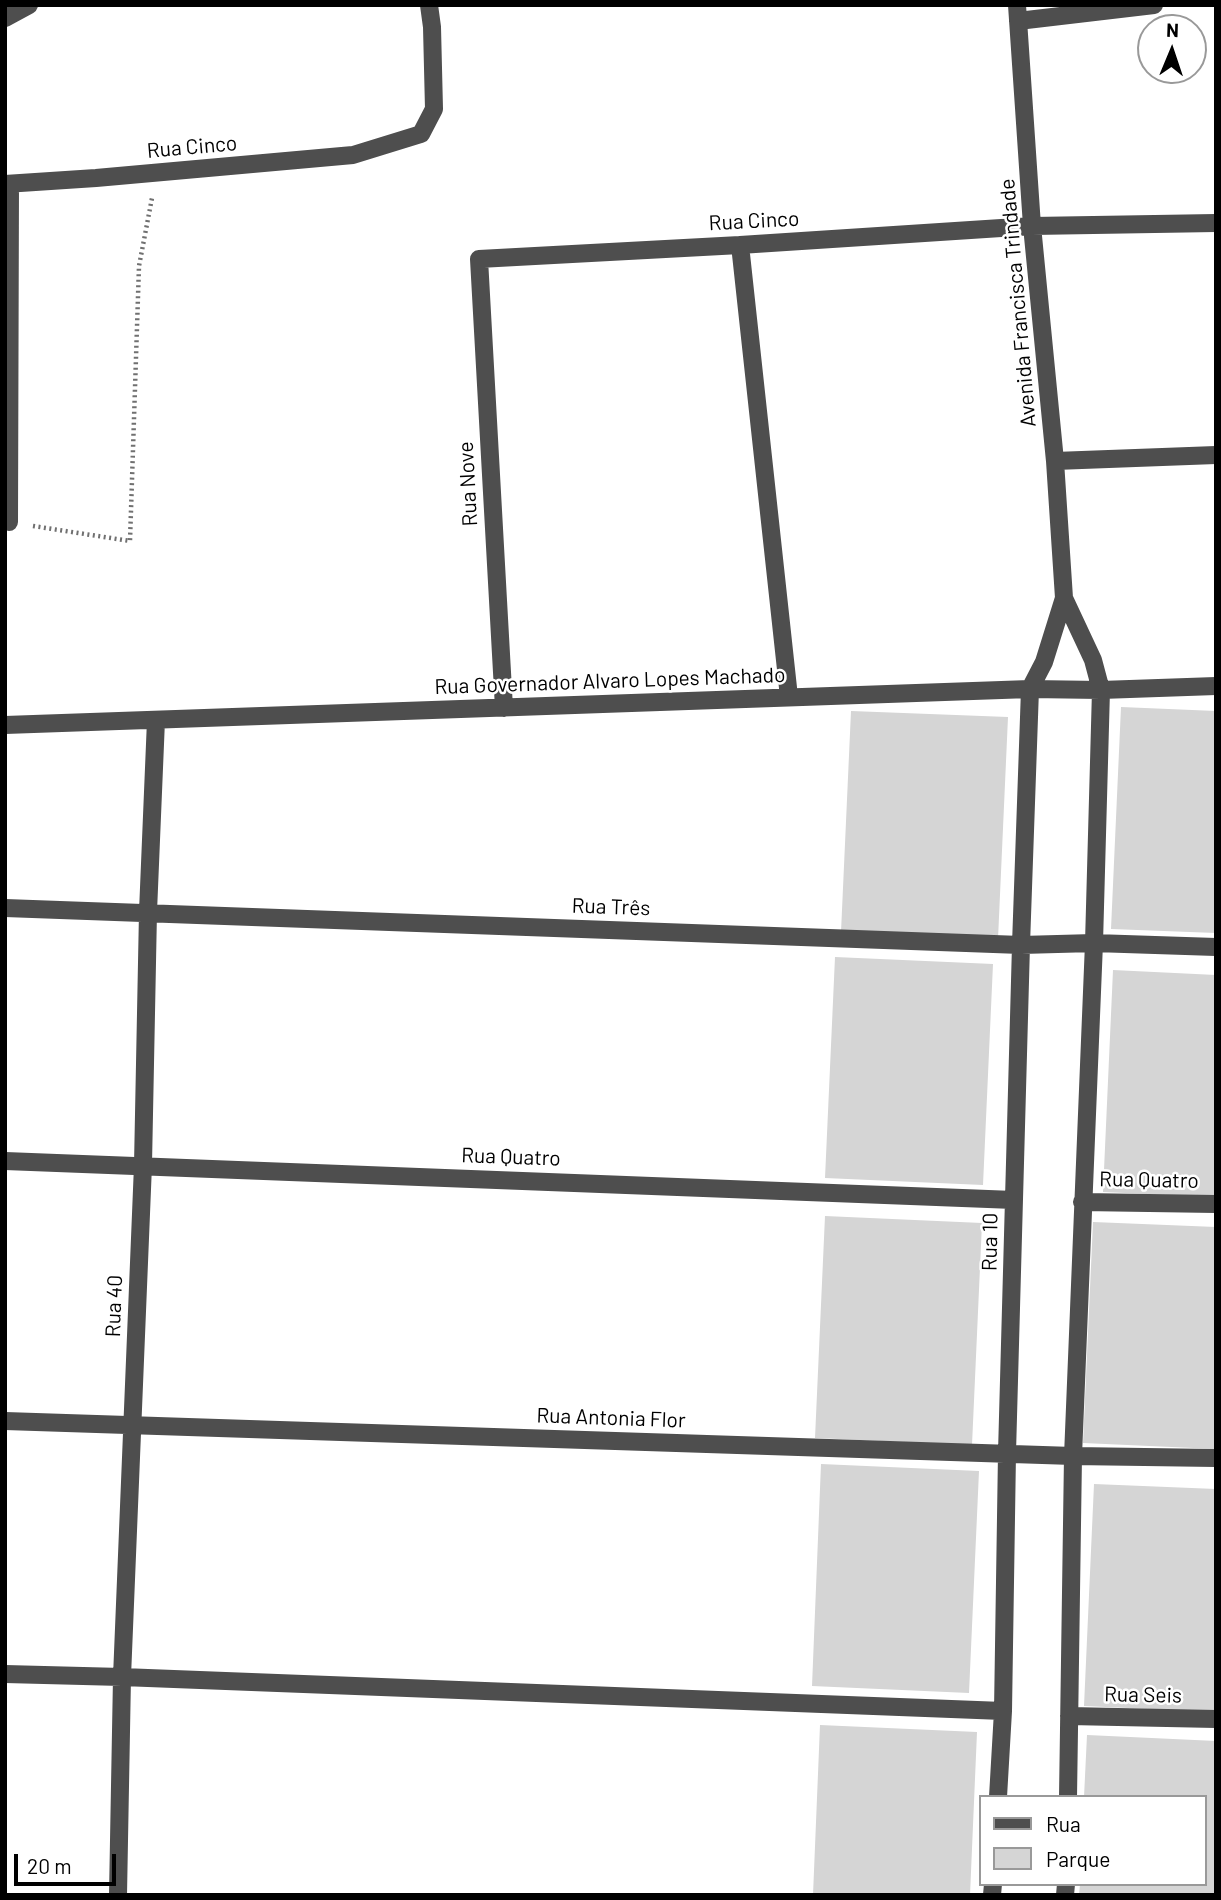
<!DOCTYPE html>
<meta charset="utf-8">
<style>
body{margin:0}
#map{position:relative;width:1221px;height:1900px;overflow:hidden;background:#fff;font-family:Barlow,sans-serif}
canvas{display:block}
.frame{position:absolute;inset:0;border:7px solid #000;pointer-events:none}
.legend{position:absolute;left:979px;top:1795px;width:228px;height:91px;box-sizing:border-box;background:#fff;border:2px solid #999;margin:0;padding:9px 12px;list-style:none;font-size:21px;color:#000}
.legend li{display:flex;align-items:center;gap:14px;height:35px}
.legend b{width:35px;border:2px solid #999}
.north{position:absolute;left:1137px;top:14px;width:70px;height:70px;box-sizing:border-box;background:#fff;border:2px solid #999;border-radius:50%;rotate:2deg;font-size:19px;font-weight:700;line-height:28px;text-align:center;color:#000}
.north::after{content:'';display:block;margin:auto;width:24px;height:32px;background:#000;clip-path:polygon(50% 0,100% 100%,50% 72%,0 100%)}
.scale{position:absolute;left:14px;top:1854px;width:102px;height:32px;box-sizing:border-box;border:4px solid #000;border-top:0;padding-left:9px;font-size:21px;line-height:24px;white-space:nowrap;color:#000;-webkit-text-stroke:5px #fff;paint-order:stroke}
</style>
<div id="map">
<canvas width="1221" height="1900"></canvas>
<div class="frame"></div>
<ul class="legend">
<li><b style="height:9px;background:#4e4e4e"></b>Rua</li>
<li><b style="height:19px;background:#d5d5d5"></b>Parque</li>
</ul>
<div class="north">N</div>
<div class="scale">20 m</div>
</div>
<script>
const context = document.querySelector('canvas').getContext('2d');
context.lineJoin = 'round';
function fill(path, color) {
  context.fillStyle = color;
  context.fill(path, 'evenodd');
}
function toPath(rows) {
  const path = new Path2D();
  for (const r of rows) {
    path.moveTo(r[0], r[1]);
    for (let i = 2; i < r.length; i += 2) path.lineTo(r[i], r[i + 1]);
  }
  return path;
}
function stroke(path, color, width, dash) {
  context.strokeStyle = color;
  context.lineWidth = width;
  context.lineCap = dash ? 'butt' : 'round';
  context.setLineDash(dash || []);
  context.stroke(path);
}
function write(font, color, halo, rows, align = 'center') {
  context.font = font + ' Barlow,sans-serif';
  context.lineWidth = 5;
  context.setLineDash([]);
  context.textBaseline = 'middle';
  context.strokeStyle = halo;
  context.fillStyle = color;
  for (const [text, x, y, turn = 0] of rows) {
    context.save();
    context.translate(x, y);
    context.rotate((+turn || 0) * Math.PI / 180);
    context.textAlign = isNaN(turn) ? turn : align;
    if (halo) context.strokeText(text, 0, 0);
    context.fillText(text, 0, 0);
    context.restore();
  }
}
const green = toPath([
 [1121,707,1216,711,1216,933,1111,929],
 [851,711,1008,717,998,939,841,932],
 [835,957,993,964,983,1185,825,1178],
 [1113,970,1216,975,1216,1197,1103,1192],
 [825,1216,982,1223,972,1445,815,1438],
 [1093,1222,1216,1227,1216,1449,1083,1443],
 [821,1464,979,1471,969,1693,812,1686],
 [1094,1484,1216,1489,1216,1712,1084,1706],
 [820,1725,977,1732,970,1895,813,1895],
 [1087,1735,1216,1741,1216,1895,1079,1895,1080,1884,1205,1884,1205,1797,1084,1797]
]);
const path = toPath([
 [33,526,130,541,139,266,152,198]
]);
const minor = toPath([
 [1017,5,1032,226,1055,461,1064,598,1093,660,1101,690,1094,943,1073,1456,1068,1797],
 [5,18,29,5],
 [1018,21,1154,5],
 [5,184,96,178,353,155,421,134,434,109,432,27,429,5],
 [740,245,789,697],
 [1055,461,1216,455],
 [9,522,10,184],
 [504,708,479,259,740,245,1032,226,1216,223],
 [5,725,1030,689,1101,690,1216,686],
 [5,908,1021,945,1094,943,1216,947],
 [5,1161,1014,1200],
 [1082,1202,1216,1204],
 [5,1421,1073,1456,1216,1458],
 [5,1674,122,1677,1003,1711],
 [1069,1716,1216,1719],
 [998,1797,1003,1711,1007,1453,1021,945,1030,689,1044,662,1064,598],
 [118,1895,122,1677,143,1165,148,912,156,720],
 [992,1895,993,1884],
 [1065,1895,1066,1884]
]);
const streetNames = [
 ["Rua Cinco",192,147,-5],
 ["Rua Cinco",754,221,-3],
 ["Avenida Francisca Trindade",1018,303,-95],
 ["Rua Nove",468,484,-93],
 ["Rua Governador Alvaro Lopes Machado",610,681,-2],
 ["Rua Três",611,907,2],
 ["Rua Quatro",511,1157,2],
 ["Rua Quatro",1149,1180,1],
 ["Rua 10",990,1242,-89],
 ["Rua 40",114,1306,-88],
 ["Rua Antonia Flor",611,1418,2],
 ["Rua Seis",1143,1695,1]
];
fill(green, '#d5d5d5');
stroke(path, '#707070', 4.5, [2, 3.5]);
stroke(minor, '#4e4e4e', 18);
write('21px', '#000', '#fff', streetNames);
</script>
